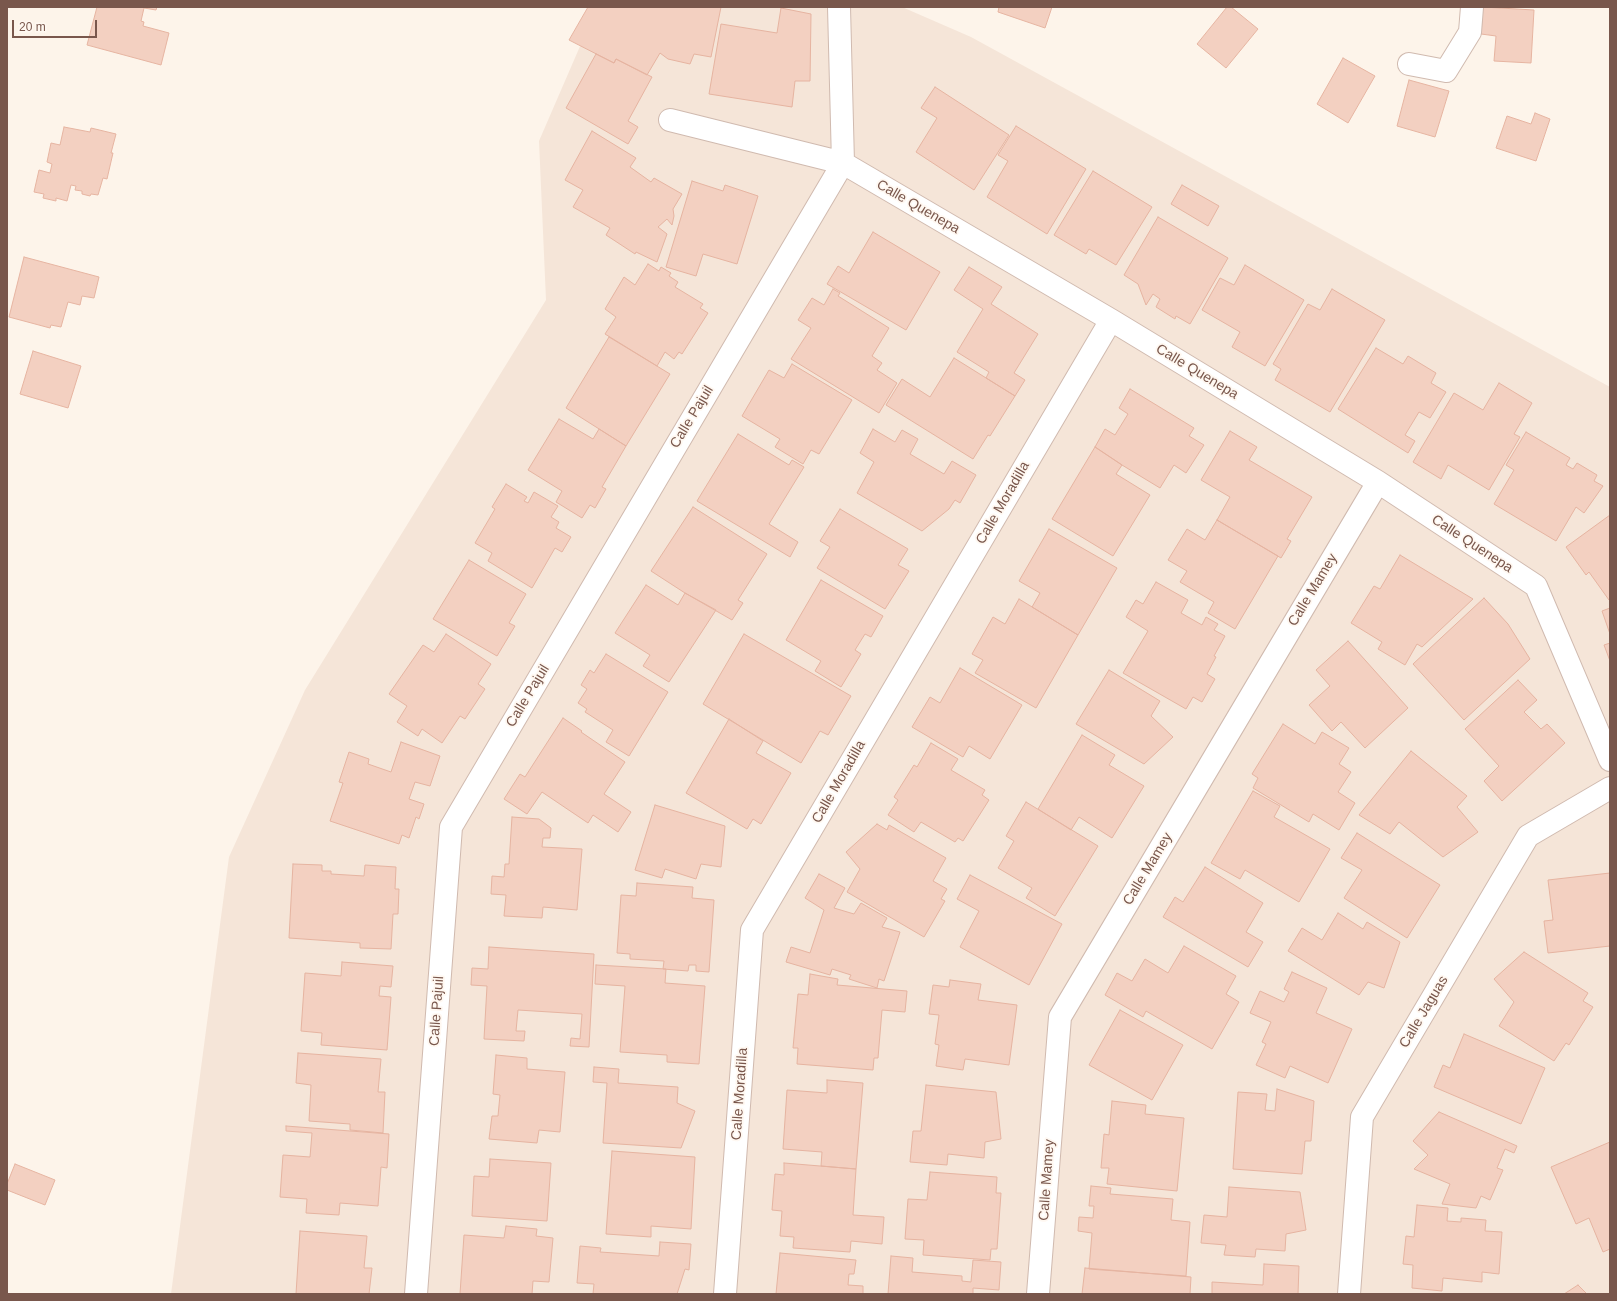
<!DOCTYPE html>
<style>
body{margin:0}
#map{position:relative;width:1617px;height:1301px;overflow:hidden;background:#fdf4ea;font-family:Arial,sans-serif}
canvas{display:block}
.frame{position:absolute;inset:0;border:8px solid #79574c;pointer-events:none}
.scale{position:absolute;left:12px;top:20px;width:85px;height:18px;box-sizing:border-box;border:2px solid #79574c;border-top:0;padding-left:5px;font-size:12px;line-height:14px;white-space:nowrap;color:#79574c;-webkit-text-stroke:3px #fff8f1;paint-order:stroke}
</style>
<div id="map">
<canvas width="1617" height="1301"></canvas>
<div class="frame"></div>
<div class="scale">20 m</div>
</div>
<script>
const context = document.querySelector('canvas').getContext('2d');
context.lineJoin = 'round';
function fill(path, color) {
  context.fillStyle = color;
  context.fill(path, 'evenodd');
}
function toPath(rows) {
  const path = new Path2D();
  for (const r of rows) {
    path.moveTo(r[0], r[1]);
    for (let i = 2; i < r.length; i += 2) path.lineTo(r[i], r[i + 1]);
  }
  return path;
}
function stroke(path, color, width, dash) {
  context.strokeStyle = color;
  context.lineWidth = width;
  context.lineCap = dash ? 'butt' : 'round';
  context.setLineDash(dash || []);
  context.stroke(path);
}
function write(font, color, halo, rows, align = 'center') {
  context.font = font + ' Arial,sans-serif';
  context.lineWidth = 3.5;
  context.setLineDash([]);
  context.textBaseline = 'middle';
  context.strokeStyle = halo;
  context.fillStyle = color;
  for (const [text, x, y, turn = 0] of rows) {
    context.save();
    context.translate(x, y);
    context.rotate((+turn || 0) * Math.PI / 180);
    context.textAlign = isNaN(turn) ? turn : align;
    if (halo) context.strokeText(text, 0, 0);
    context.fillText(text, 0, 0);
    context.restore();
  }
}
const residential = toPath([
 [597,7,902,7,971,37,1610,387,1610,1294,171,1294,229,857,305,690,546,300,539,141]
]);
const building = toPath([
 [97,7,157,7,156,10,144,8,141,21,144,22,143,26,169,33,161,65,87,45,97,7],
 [588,7,721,7,711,57,694,54,690,64,668,59,660,53,647,75,616,59,614,63,569,40,588,7],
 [999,7,1052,7,1045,28,998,12,999,7],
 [1227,7,1231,7,1258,29,1226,68,1197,44,1227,7],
 [1483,7,1534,10,1531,63,1494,61,1496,36,1481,34,1483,7],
 [781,8,811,14,810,81,795,81,792,107,709,94,721,24,777,33,781,8],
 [596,54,614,63,616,59,652,77,628,121,638,127,628,144,566,108,596,54],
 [1343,58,1375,76,1348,123,1317,104,1343,58],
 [1409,80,1449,91,1435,137,1397,126,1409,80],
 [935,87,1009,135,974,190,916,152,937,118,921,108,935,87],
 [1535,113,1550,119,1536,161,1496,148,1507,116,1531,124,1535,113],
 [1016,126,1086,169,1047,234,987,197,1008,161,998,155,1016,126],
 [64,127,90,132,91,128,116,134,111,153,113,153,107,179,103,178,98,195,91,194,90,196,82,194,82,191,75,190,76,186,71,185,67,201,56,198,56,201,43,198,44,194,34,192,39,170,50,173,52,164,47,162,51,143,60,145,64,127],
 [592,131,636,158,630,167,651,182,654,178,682,194,673,209,674,216,672,225,667,219,658,227,667,234,657,262,636,252,635,254,606,235,610,228,573,207,583,190,565,180,592,131],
 [1093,171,1152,207,1116,265,1089,249,1086,254,1054,235,1093,171],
 [692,181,723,191,725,185,758,196,737,264,703,254,696,276,666,267,692,181],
 [1182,185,1219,206,1208,226,1171,204,1182,185],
 [1158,217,1228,258,1190,324,1176,316,1175,319,1156,307,1160,299,1153,294,1146,305,1138,284,1124,275,1158,217],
 [873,232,940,272,906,330,827,284,838,266,849,273,873,232],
 [24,257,99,277,94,298,82,296,80,305,68,302,61,327,51,325,50,328,9,317,24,257],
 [648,264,659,271,661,267,671,273,669,276,678,282,675,287,703,304,700,308,708,313,682,354,679,352,674,359,665,352,657,366,605,334,616,317,605,309,624,277,635,285,648,264],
 [1245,265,1304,300,1265,366,1232,347,1240,332,1202,310,1220,278,1234,285,1245,265],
 [969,267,1002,287,991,304,1038,334,1014,373,1025,380,1015,396,986,378,989,372,957,352,983,309,954,290,969,267],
 [833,289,840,293,838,296,889,328,872,356,882,363,877,370,897,383,879,413,791,359,811,328,798,320,812,298,824,305,833,289],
 [1332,289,1385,320,1330,412,1275,380,1281,369,1273,364,1308,304,1320,310,1332,289],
 [609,337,670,374,626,446,566,408,609,337],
 [1376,348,1403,364,1408,356,1436,373,1431,383,1446,392,1430,418,1419,412,1405,435,1415,441,1408,453,1338,409,1376,348],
 [33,351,81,366,68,408,20,394,33,351],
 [954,358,1015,396,990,436,988,435,973,459,886,405,902,379,930,397,954,358],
 [792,364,852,400,819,454,811,450,803,464,775,447,780,439,742,416,769,370,784,378,792,364],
 [1499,383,1532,403,1514,434,1520,437,1489,490,1448,465,1441,479,1413,462,1454,393,1483,410,1499,383],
 [1130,389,1194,428,1189,436,1204,445,1186,473,1174,465,1160,488,1122,465,1095,447,1105,429,1115,435,1128,414,1119,408,1130,389],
 [559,419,593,439,599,429,626,446,602,487,606,489,595,508,590,505,582,518,556,502,562,491,528,470,559,419],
 [873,429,895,442,902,430,918,439,910,454,944,474,952,461,976,475,960,503,955,500,949,509,922,531,857,493,874,462,860,453,873,429],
 [1230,431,1257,447,1249,460,1312,497,1287,539,1291,541,1281,558,1217,520,1230,497,1201,480,1230,431],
 [1526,432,1570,458,1566,465,1573,469,1577,463,1597,475,1594,481,1603,486,1584,513,1576,507,1556,541,1494,504,1514,470,1506,465,1526,432],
 [738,434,789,465,792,460,804,467,769,524,798,542,790,557,697,501,738,434],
 [1095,447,1122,465,1116,474,1150,495,1113,556,1052,519,1095,447],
 [506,484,527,497,524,501,528,503,534,492,558,506,551,517,559,522,556,528,571,537,562,552,555,548,532,588,488,561,492,553,475,543,495,509,492,507,506,484],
 [693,507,767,554,738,600,743,603,732,620,685,593,651,571,693,507],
 [840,509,908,549,898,565,909,571,885,609,817,568,830,547,820,541,840,509],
 [1610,515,1610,599,1609,600,1589,572,1586,575,1566,547,1610,515],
 [1217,520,1278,556,1235,629,1208,613,1214,602,1180,582,1187,571,1168,560,1187,529,1205,540,1217,520],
 [1049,529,1117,568,1078,635,1032,607,1040,593,1019,581,1049,529],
 [1400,555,1473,599,1422,647,1417,644,1405,665,1378,649,1382,642,1351,623,1374,586,1380,589,1400,555],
 [469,560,526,594,509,623,515,626,497,656,433,619,469,560],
 [821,580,883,616,871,637,865,634,855,650,861,654,841,687,815,671,821,661,786,640,821,580],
 [1156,582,1188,600,1181,613,1202,625,1206,617,1218,624,1214,630,1225,636,1214,656,1216,657,1207,674,1215,679,1202,702,1193,697,1186,709,1123,673,1148,631,1126,617,1136,600,1143,604,1156,582],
 [646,585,678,605,685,593,716,610,669,682,643,666,650,655,615,633,646,585],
 [1484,598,1508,624,1530,659,1464,720,1413,664,1484,598],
 [1019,599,1078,635,1036,708,975,673,983,660,972,654,993,617,1005,624,1019,599],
 [1610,608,1610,634,1602,611,1610,608],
 [446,634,491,664,478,684,485,689,465,719,460,716,442,743,422,729,418,736,397,722,407,706,389,694,423,645,434,652,446,634],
 [744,634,851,696,828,735,820,731,801,763,703,704,744,634],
 [1348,641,1408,708,1365,748,1341,722,1332,731,1309,705,1330,686,1316,670,1348,641],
 [1610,643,1610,661,1604,645,1610,643],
 [606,654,668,692,629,756,606,742,613,730,585,712,587,709,578,703,587,689,581,685,590,670,594,673,606,654],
 [960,668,1022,705,990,759,969,746,963,757,912,727,930,697,940,703,960,668],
 [1109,670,1160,701,1151,716,1173,737,1144,764,1076,724,1109,670],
 [1518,680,1537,700,1524,712,1541,729,1547,724,1565,743,1502,801,1484,781,1499,766,1465,729,1518,680],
 [563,718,582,731,581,732,625,762,604,794,631,812,618,832,593,815,588,823,542,792,527,814,504,799,520,774,525,777,563,718],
 [729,719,763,741,756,753,791,773,761,824,753,819,747,829,686,793,729,719],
 [1283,724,1315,744,1322,732,1349,748,1339,764,1351,772,1338,792,1355,803,1339,830,1313,814,1309,822,1253,788,1258,778,1252,774,1283,724],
 [1082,735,1115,755,1109,765,1144,786,1112,838,1079,817,1071,830,1038,809,1082,735],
 [401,742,440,756,430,786,415,782,409,799,424,804,419,819,416,817,409,838,402,835,399,844,330,821,343,783,339,782,349,752,369,759,368,764,391,772,401,742],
 [931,743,958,759,951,770,985,790,982,795,989,800,963,841,958,838,955,842,921,822,914,832,888,815,898,800,894,797,914,765,917,767,931,743],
 [1411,751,1467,796,1457,807,1478,832,1443,857,1399,822,1390,834,1359,815,1411,751],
 [1253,791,1280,806,1274,817,1330,849,1299,902,1245,870,1240,879,1211,863,1253,791],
 [1026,802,1098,846,1055,916,1026,898,1032,888,998,868,1014,841,1006,836,1026,802],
 [655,805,725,826,721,867,701,864,696,879,665,869,662,878,635,870,655,805],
 [512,817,539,819,551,828,550,838,543,838,542,847,582,849,577,910,543,907,542,918,504,916,506,895,491,894,492,876,504,877,505,864,509,864,512,817],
 [877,824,887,830,889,825,946,858,933,881,947,889,941,899,945,901,924,937,847,892,860,869,846,852,877,824],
 [1357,833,1440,885,1407,938,1344,898,1362,870,1341,858,1357,833],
 [293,864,322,865,322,871,331,871,331,874,364,876,365,865,396,867,395,889,399,889,398,914,393,914,391,949,360,948,360,943,289,938,293,864],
 [1205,867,1263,903,1246,932,1263,942,1248,967,1163,917,1175,897,1183,902,1205,867],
 [1610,873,1610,946,1548,953,1544,921,1553,920,1548,880,1610,873],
 [819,874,845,888,834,908,854,914,861,903,887,918,882,927,900,932,884,981,879,979,877,988,849,979,851,975,832,969,830,975,786,962,791,947,810,953,824,910,805,898,819,874],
 [970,875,1062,924,1029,985,960,947,979,911,957,899,970,875],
 [637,883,693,887,692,898,714,900,709,972,696,971,696,965,689,965,688,971,663,969,664,961,630,959,630,954,617,953,621,895,636,896,637,883],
 [1338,913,1363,929,1367,922,1400,942,1384,988,1368,982,1359,995,1288,951,1302,928,1322,940,1338,913],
 [1184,946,1236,976,1226,994,1239,1002,1212,1049,1146,1011,1143,1017,1105,995,1117,973,1132,981,1145,959,1168,973,1184,946],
 [489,947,594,954,589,1047,570,1046,571,1038,580,1039,582,1014,518,1010,516,1031,525,1031,524,1041,484,1039,487,986,471,985,472,968,488,969,489,947],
 [1524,952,1588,993,1583,1001,1593,1007,1569,1045,1566,1043,1554,1061,1499,1026,1514,1002,1494,979,1524,952],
 [342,962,393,966,391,987,380,986,379,996,391,997,387,1050,321,1045,322,1033,301,1031,305,973,341,976,342,962],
 [596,965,666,969,665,983,705,986,699,1064,667,1062,667,1055,620,1052,625,986,595,984,596,965],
 [1292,972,1327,988,1316,1013,1352,1029,1328,1083,1290,1066,1285,1078,1256,1065,1266,1044,1262,1042,1271,1022,1250,1013,1260,991,1284,1002,1289,992,1284,989,1292,972],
 [810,974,838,979,837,985,907,991,905,1012,882,1010,878,1058,874,1058,873,1070,797,1064,798,1048,793,1048,798,994,808,995,810,974],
 [950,980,981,984,978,1000,1017,1005,1009,1065,965,1059,963,1070,936,1066,939,1045,935,1044,939,1015,929,1014,933,985,949,987,950,980],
 [1120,1010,1183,1045,1152,1100,1089,1065,1120,1010],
 [1464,1034,1545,1068,1521,1124,1434,1087,1443,1065,1450,1068,1464,1034],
 [298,1053,381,1059,378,1092,385,1092,383,1133,350,1130,350,1124,309,1121,311,1085,296,1083,298,1053],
 [496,1055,527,1058,527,1069,565,1072,560,1132,539,1130,537,1143,489,1139,492,1116,498,1116,500,1095,493,1094,496,1055],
 [594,1067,619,1069,618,1083,678,1087,677,1103,695,1111,681,1148,603,1143,607,1083,593,1082,594,1067],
 [827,1080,863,1083,856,1169,821,1166,822,1152,783,1149,787,1090,827,1093,827,1080],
 [926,1085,996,1092,1001,1139,985,1142,984,1158,948,1154,947,1165,910,1162,913,1131,921,1131,926,1085],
 [1277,1089,1314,1101,1311,1141,1305,1141,1302,1174,1233,1169,1238,1092,1267,1094,1265,1110,1275,1111,1277,1089],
 [1112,1101,1146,1105,1145,1114,1184,1118,1177,1191,1107,1184,1109,1168,1101,1168,1104,1134,1109,1135,1112,1101],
 [1439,1112,1517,1146,1514,1153,1505,1149,1497,1168,1503,1170,1490,1200,1481,1196,1476,1208,1442,1204,1450,1184,1414,1169,1428,1155,1413,1141,1439,1112],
 [286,1126,389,1134,387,1168,381,1167,378,1206,340,1203,339,1215,306,1213,307,1199,280,1197,283,1155,310,1157,312,1133,286,1131,286,1126],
 [1610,1142,1610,1249,1603,1252,1589,1218,1576,1224,1551,1167,1610,1142],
 [612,1151,695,1157,691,1229,651,1226,651,1237,606,1234,612,1151],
 [490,1159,551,1163,547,1221,472,1216,474,1176,489,1177,490,1159],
 [784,1163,856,1169,853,1215,884,1217,882,1244,851,1241,850,1252,793,1248,794,1237,780,1236,782,1211,772,1210,775,1174,784,1175,784,1163],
 [15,1164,55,1180,45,1205,7,1190,7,1184,15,1164],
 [930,1172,997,1177,996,1193,1001,1193,997,1249,991,1249,990,1260,923,1255,924,1240,905,1239,908,1199,927,1200,930,1172],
 [1091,1186,1111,1188,1110,1194,1173,1199,1171,1220,1190,1222,1186,1276,1089,1269,1092,1233,1078,1231,1079,1217,1093,1218,1094,1206,1089,1206,1091,1186],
 [1229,1187,1300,1192,1306,1230,1286,1234,1285,1251,1256,1249,1255,1257,1224,1255,1226,1245,1201,1243,1204,1215,1227,1217,1229,1187],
 [1417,1205,1448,1208,1447,1221,1461,1222,1461,1218,1486,1220,1485,1231,1502,1232,1499,1274,1482,1272,1482,1282,1443,1278,1442,1291,1412,1288,1413,1265,1403,1264,1406,1236,1414,1237,1417,1205],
 [506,1226,537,1229,536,1236,553,1238,549,1282,533,1281,532,1294,460,1294,464,1235,504,1238,506,1226],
 [300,1231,367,1236,364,1268,372,1268,369,1294,296,1294,300,1231],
 [660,1242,691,1244,689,1270,685,1269,677,1294,593,1294,594,1284,577,1283,580,1246,601,1248,600,1252,659,1256,660,1242],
 [780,1253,856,1260,854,1274,849,1274,848,1285,863,1286,863,1294,776,1294,780,1253],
 [891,1256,913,1258,912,1272,962,1276,962,1281,971,1282,973,1260,1001,1262,999,1290,973,1288,973,1294,888,1294,891,1256],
 [1264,1264,1299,1266,1298,1294,1212,1294,1212,1282,1263,1285,1264,1264],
 [1085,1268,1191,1277,1190,1294,1082,1294,1085,1268],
 [1578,1285,1587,1294,1564,1294,1578,1285]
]);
const minor = toPath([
 [1409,64,1446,71,1470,32,1472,7],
 [670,120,843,163,1111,320,1378,482,1536,586,1610,760],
 [416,1294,451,827,843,163,839,7],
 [725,1294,752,930,1111,320],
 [1038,1294,1060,1017,1378,482],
 [1349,1294,1362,1117,1528,836,1610,788]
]);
const streetNames = [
 ["Calle Quenepa",918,207,30],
 ["Calle Quenepa",1197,372,31],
 ["Calle Pajuil",692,417,-59],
 ["Calle Moradilla",1003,503,-60],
 ["Calle Quenepa",1472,544,33],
 ["Calle Mamey",1313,590,-59],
 ["Calle Pajuil",528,696,-59],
 ["Calle Moradilla",839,782,-60],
 ["Calle Mamey",1148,869,-59],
 ["Calle Pajuil",437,1011,-86],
 ["Calle Jaguas",1424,1012,-59],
 ["Calle Moradilla",740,1094,-86],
 ["Calle Mamey",1047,1180,-86]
];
fill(residential, '#f5e5d8');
fill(building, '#f3d0c1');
stroke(building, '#e6b4a1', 1);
stroke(minor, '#d0baaf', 24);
stroke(minor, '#fff', 22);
write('14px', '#79574c', '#fff8f1', streetNames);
</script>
